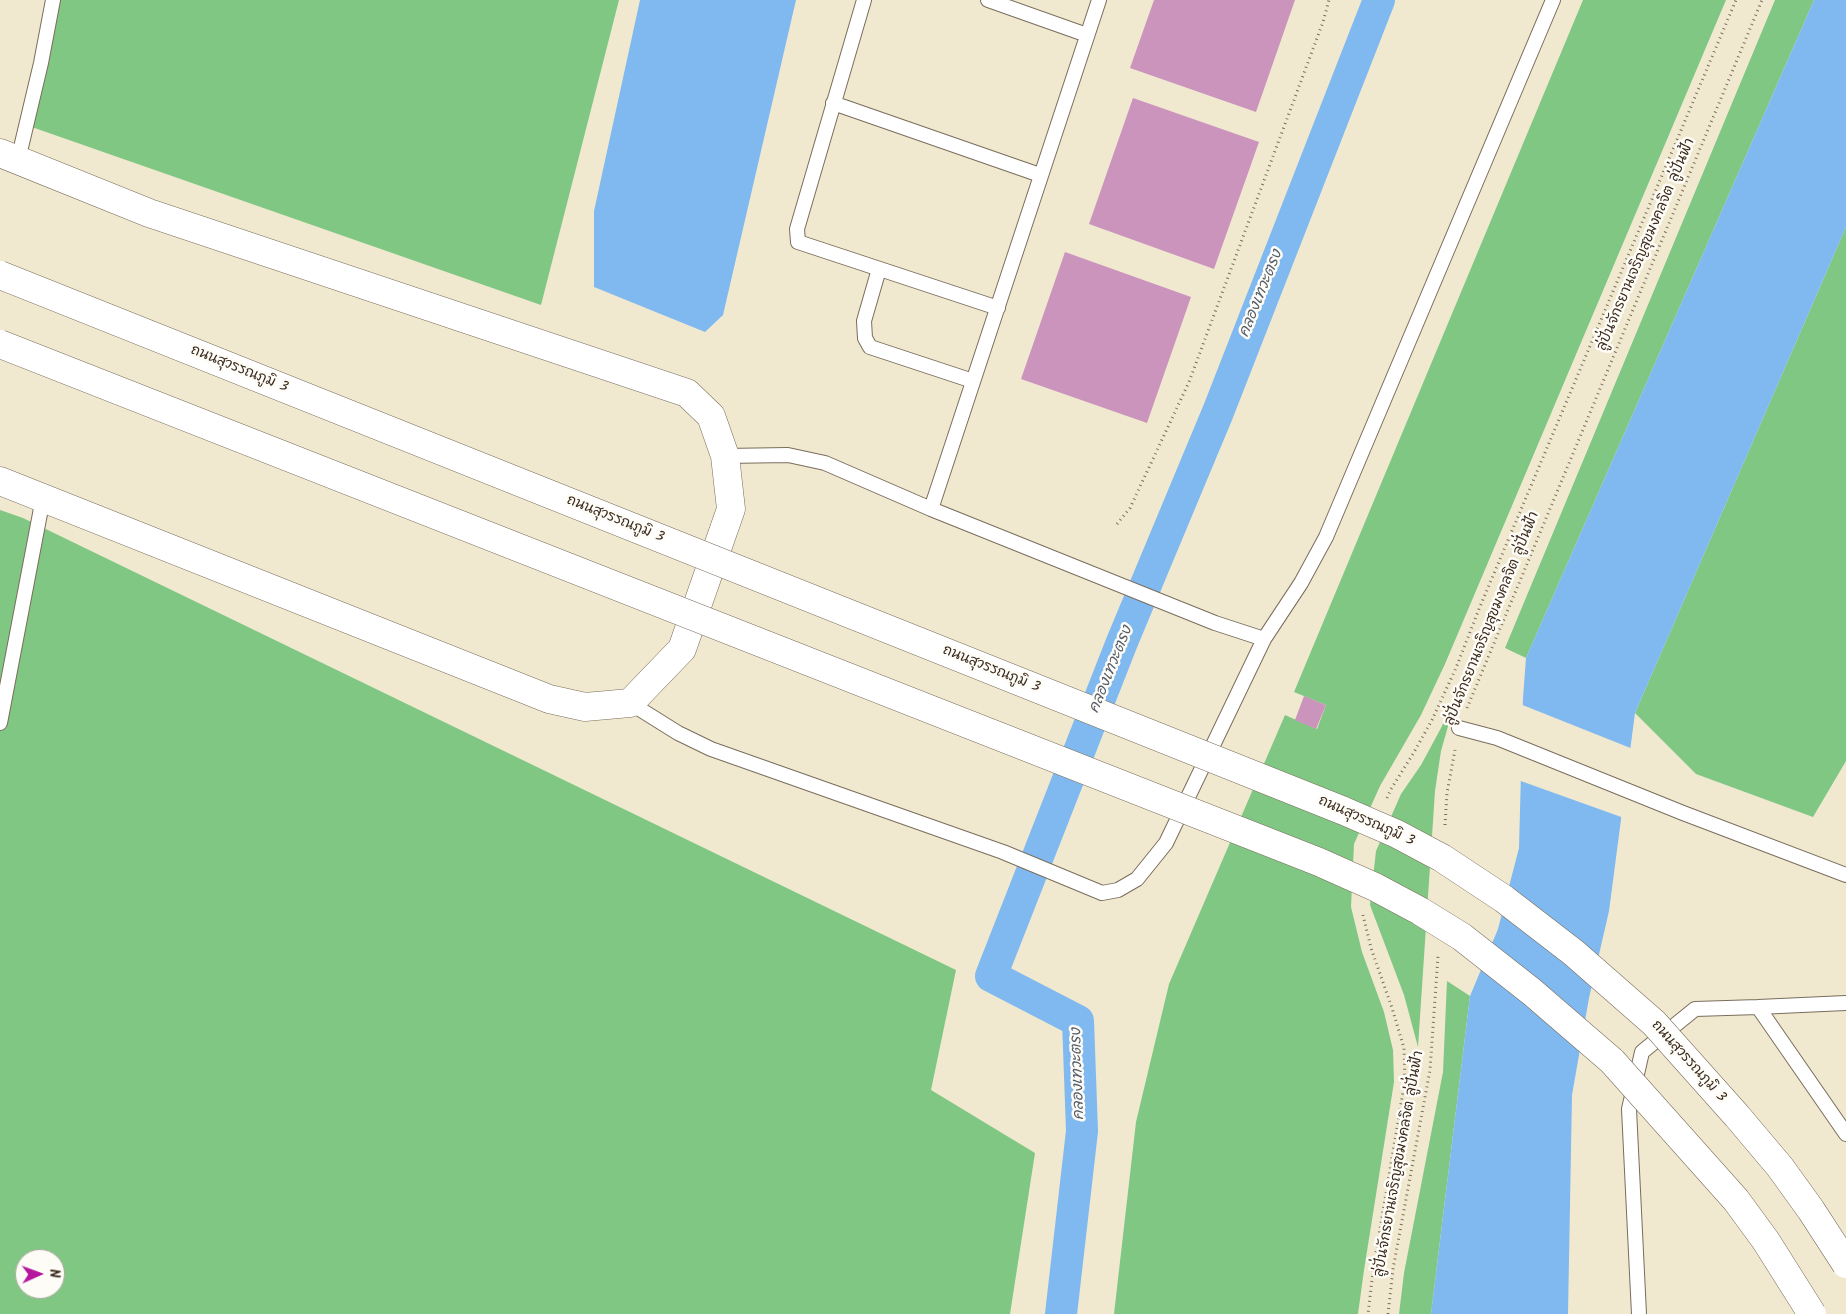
<!DOCTYPE html>
<meta charset="utf-8">
<style>
body{margin:0}
#map{position:relative;width:1846px;height:1314px;overflow:hidden;background:#f0e9d0;font-family:Kalam,sans-serif}
canvas{display:block}
.north{position:absolute;left:15px;top:1249px;width:50px;height:50px;box-sizing:border-box;background:#fdfcf7;border:1px solid #afa8a0;border-radius:50%;rotate:88deg;font-size:14px;font-weight:700;line-height:20px;text-align:center;color:#3b2a1e}
.north::after{content:'';display:block;margin:auto;width:18px;height:22px;background:#b5179e;clip-path:polygon(50% 0,100% 100%,50% 72%,0 100%)}
</style>
<div id="map">
<canvas width="1846" height="1314"></canvas>
<div class="north">N</div>
</div>
<script>
const context = document.querySelector('canvas').getContext('2d');
context.lineJoin = 'round';
function fill(path, color) {
  context.fillStyle = color;
  context.fill(path, 'evenodd');
}
function toPath(rows) {
  const path = new Path2D();
  for (const r of rows) {
    path.moveTo(r[0], r[1]);
    for (let i = 2; i < r.length; i += 2) path.lineTo(r[i], r[i + 1]);
  }
  return path;
}
function stroke(path, color, width, dash) {
  context.strokeStyle = color;
  context.lineWidth = width;
  context.lineCap = dash ? 'butt' : 'round';
  context.setLineDash(dash || []);
  context.stroke(path);
}
function write(font, color, halo, rows, align = 'center') {
  context.font = font + ' Kalam,"Playpen Sans Thai",sans-serif';
  context.lineWidth = 5;
  context.setLineDash([]);
  context.textBaseline = 'middle';
  context.strokeStyle = halo;
  context.fillStyle = color;
  for (const [text, x, y, turn = 0] of rows) {
    context.save();
    context.translate(x, y);
    context.rotate((+turn || 0) * Math.PI / 180);
    context.textAlign = isNaN(turn) ? turn : align;
    if (halo) context.strokeText(text, 0, 0);
    context.fillText(text, 0, 0);
    context.restore();
  }
}
const green = toPath([
 [54,0,619,0,541,305,26,125],
 [1583,0,1726,0,1445,664,1421,715,1380,786,1354,844,1351,907,1362,952,1384,1012,1393,1050,1394,1082,1364,1270,1358,1314,1114,1314,1136,1122,1169,984,1285,715,1317,729,1326,705,1294,692],
 [1775,0,1814,0,1526,658,1505,648],
 [1846,227,1846,761,1813,817,1696,774,1635,713],
 [0,510,23,518,956,970,931,1090,1035,1153,1010,1314,0,1314],
 [25,1259,55,1259,55,1289,25,1289],
 [1458,691,1441,751,1435,791,1418,1047,1404,995,1370,905,1376,851,1401,794,1421,765,1441,728],
 [1447,981,1470,996,1431,1314,1399,1314,1404,1273,1443,1072]
]);
const water = toPath([
 [640,0,796,0,723,315,705,332,594,287,594,211],
 [1814,0,1846,0,1846,227,1635,713,1609,911,1589,998,1572,1095,1568,1314,1431,1314,1470,996,1498,929,1519,848,1523,698,1526,658]
]);
const pier = toPath([
 [1520,704,1633,749,1624,818,1518,780]
]);
const canal = toPath([
 [1061,1314,1082,1131,1078,1021,991,976,1122,642,1218,412,1379,0]
]);
const building = toPath([
 [1154,0,1295,0,1256,112,1130,68],
 [1133,98,1259,142,1214,269,1089,224],
 [1065,252,1191,297,1147,423,1021,379],
 [1304,696,1326,705,1316,729,1295,720]
]);
const path = toPath([
 [1117,524,1130,508,1189,382,1323,22,1329,0],
 [1467,708,1762,0],
 [1387,798,1391,789,1413,754,1432,720,1456,668,1479,609,1736,0],
 [1445,825,1447,793,1455,750],
 [1363,915,1371,948,1392,1008,1404,1048,1405,1080,1373,1271,1368,1314],
 [1388,1314,1393,1269,1430,1070,1438,956]
]);
const lane = toPath([
 [864,0,797,229,798,242,998,308],
 [988,0,1087,35],
 [833,103,1040,175],
 [18,160,41,63,53,0],
 [879,269,864,321,865,338,870,347,973,381],
 [725,456,788,455,825,463,931,509,1215,623,1264,639,1301,583,1326,537,1553,0],
 [931,509,1099,0],
 [630,703,678,733,711,749,1003,852,1102,893,1118,890,1137,879,1166,843,1264,639],
 [0,723,43,498],
 [1459,728,1497,738,1683,813,1846,875],
 [1758,1007,1846,1003],
 [1639,1314,1629,1109,1642,1052,1695,1009,1758,1007,1846,1134]
]);
const street = toPath([
 [0,153,149,213,687,393,711,416,725,456,731,509,682,649,630,703,585,707,549,699,0,481]
]);
const streetBridge = toPath([
 [0,275,1344,811,1397,834,1442,858,1504,899,1574,953,1654,1023,1737,1116,1780,1167,1811,1210,1846,1264],
 [0,344,1319,862,1375,887,1420,911,1462,937,1532,992,1612,1061,1736,1200,1766,1241,1812,1314]
]);
const streetNames = [
 ["ลู่ปั่นจักรยานเจริญสุขมงคลจิต ลู่ปั่นฟ้า",1647,245,-67],
 ["ถนนสุวรรณภูมิ 3",239,370,22],
 ["ถนนสุวรรณภูมิ 3",615,520,22],
 ["ลู่ปั่นจักรยานเจริญสุขมงคลจิต ลู่ปั่นฟ้า",1493,619,-68],
 ["ถนนสุวรรณภูมิ 3",991,670,22],
 ["ถนนสุวรรณภูมิ 3",1366,822,24],
 ["ถนนสุวรรณภูมิ 3",1688,1062,48],
 ["ลู่ปั่นจักรยานเจริญสุขมงคลจิต ลู่ปั่นฟ้า",1400,1164,-80]
];
const waterNames = [
 ["คลองเทวะตรง",1262,294,-68],
 ["คลองเทวะตรง",1112,670,-68],
 ["คลองเทวะตรง",1079,1074,-92]
];
fill(green, '#7fc783');
fill(water, '#7fb9f0');
fill(pier, '#f0e9d0');
stroke(canal, '#7fb9f0', 32);
fill(building, '#cb94bd');
stroke(lane, '#7a6d5c', 16);
stroke(street, '#7a6d5c', 29);
stroke(path, '#7a6d5c', 3, [1, 4]);
stroke(lane, '#fff', 14);
stroke(street, '#fff', 28);
stroke(streetBridge, '#7a6d5c', 29, []);
stroke(streetBridge, '#fff', 28);
write('14px', '#3b2a1e', '#fdfcf7', streetNames);
write('italic 15px', '#535c68', '#fdfcf7', waterNames);
</script>
